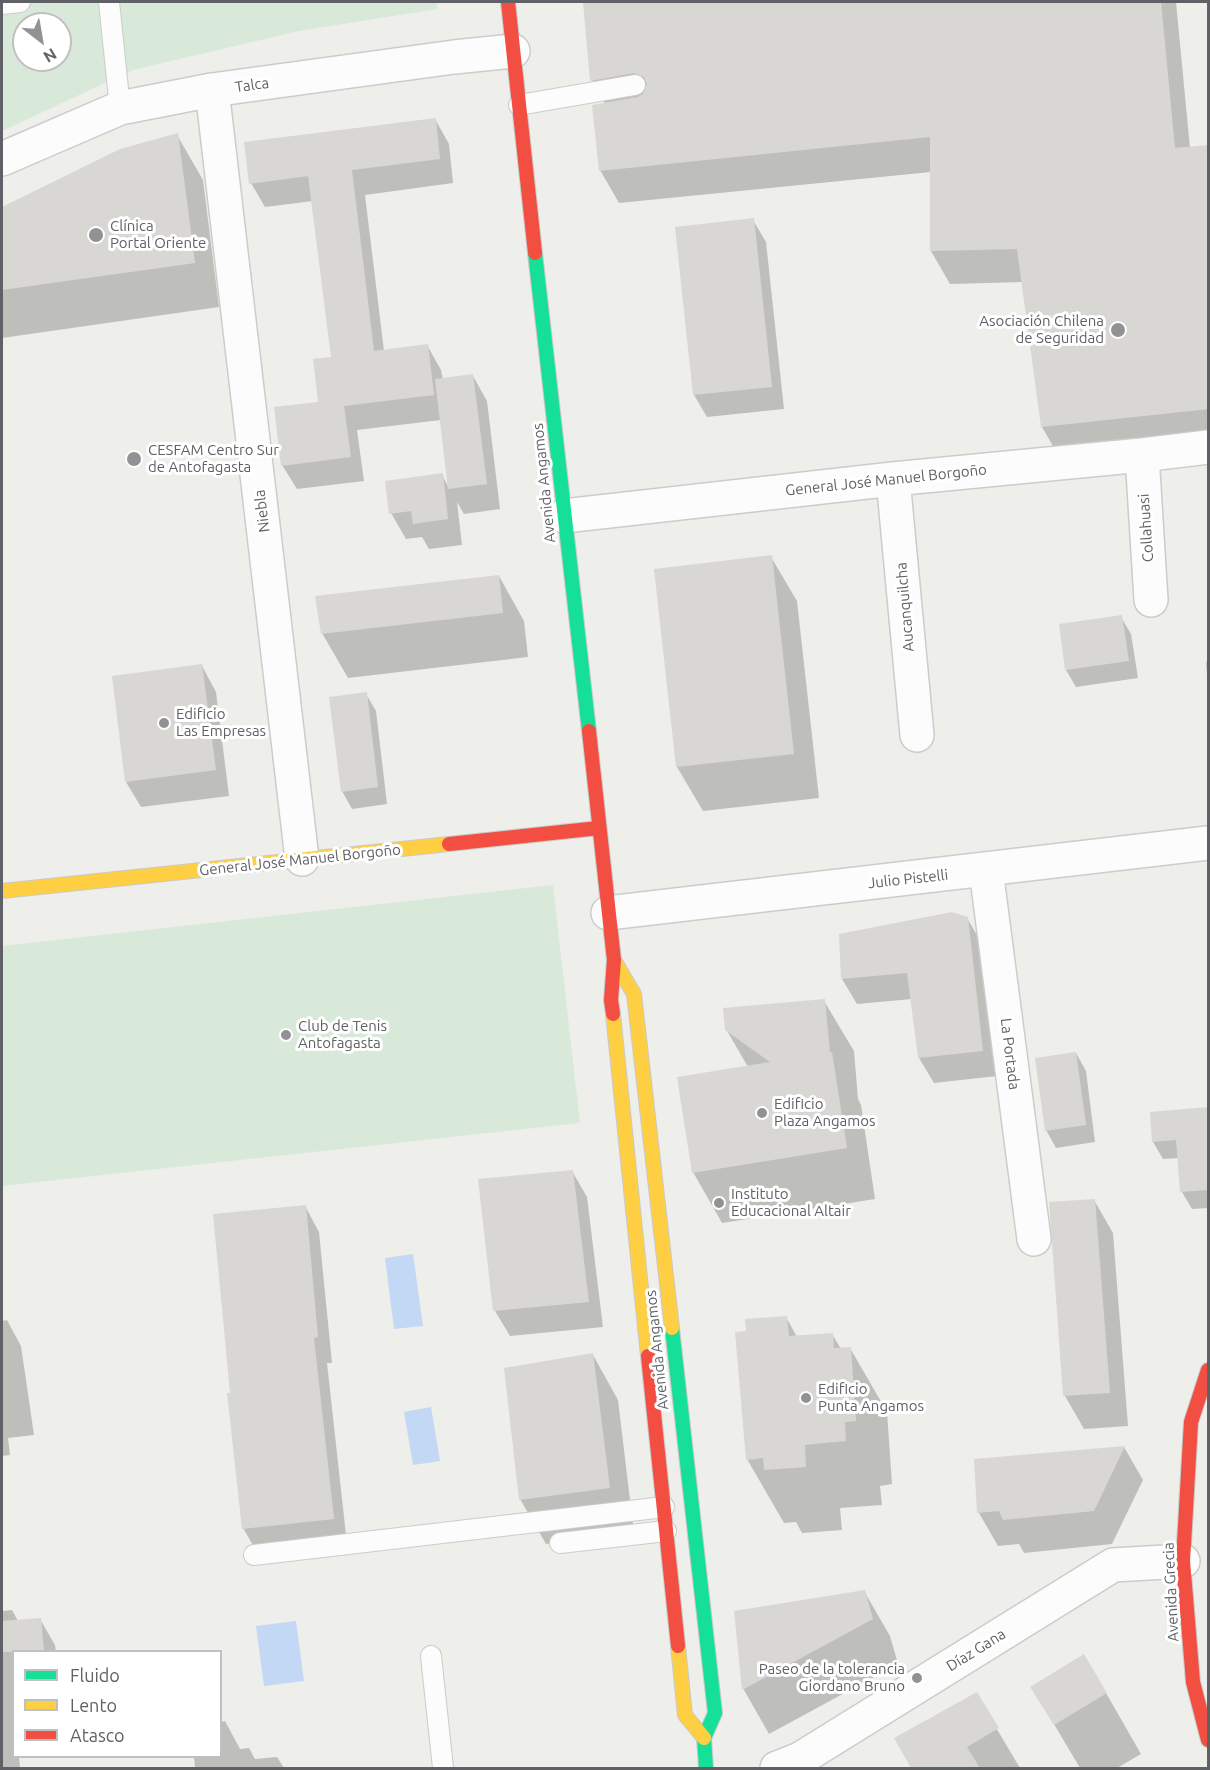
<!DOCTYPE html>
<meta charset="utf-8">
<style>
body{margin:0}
#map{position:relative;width:1210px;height:1770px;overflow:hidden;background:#eeeeea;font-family:Ubuntu,sans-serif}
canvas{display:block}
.frame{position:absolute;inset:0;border:3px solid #5f6166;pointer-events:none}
.legend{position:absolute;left:12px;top:1650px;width:210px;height:108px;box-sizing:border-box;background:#fff;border:2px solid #bfc0c2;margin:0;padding:8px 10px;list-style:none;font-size:18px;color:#5f6166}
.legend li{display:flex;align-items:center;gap:12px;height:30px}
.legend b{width:30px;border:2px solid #bfc0c2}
.north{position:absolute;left:12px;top:12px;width:60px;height:60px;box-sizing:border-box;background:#fff;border:2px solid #bfc0c2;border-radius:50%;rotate:149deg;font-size:16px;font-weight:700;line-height:24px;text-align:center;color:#5f6166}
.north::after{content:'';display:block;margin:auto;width:21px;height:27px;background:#919294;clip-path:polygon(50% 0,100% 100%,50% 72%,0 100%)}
</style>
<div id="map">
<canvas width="1210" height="1770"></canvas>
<div class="frame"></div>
<ul class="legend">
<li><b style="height:8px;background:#16e098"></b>Fluido</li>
<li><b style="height:8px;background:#ffcf43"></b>Lento</li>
<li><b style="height:8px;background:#f24e42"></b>Atasco</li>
</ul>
<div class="north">N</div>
</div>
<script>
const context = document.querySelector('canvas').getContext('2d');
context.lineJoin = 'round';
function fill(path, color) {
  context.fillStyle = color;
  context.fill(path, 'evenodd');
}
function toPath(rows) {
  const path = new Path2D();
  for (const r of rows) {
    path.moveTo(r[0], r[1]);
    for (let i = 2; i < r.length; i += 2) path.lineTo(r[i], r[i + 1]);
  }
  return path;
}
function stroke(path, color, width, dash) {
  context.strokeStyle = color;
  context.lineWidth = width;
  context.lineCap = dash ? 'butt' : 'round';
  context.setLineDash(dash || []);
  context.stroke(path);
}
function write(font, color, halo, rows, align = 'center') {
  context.font = font + ' Ubuntu,sans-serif';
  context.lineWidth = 6;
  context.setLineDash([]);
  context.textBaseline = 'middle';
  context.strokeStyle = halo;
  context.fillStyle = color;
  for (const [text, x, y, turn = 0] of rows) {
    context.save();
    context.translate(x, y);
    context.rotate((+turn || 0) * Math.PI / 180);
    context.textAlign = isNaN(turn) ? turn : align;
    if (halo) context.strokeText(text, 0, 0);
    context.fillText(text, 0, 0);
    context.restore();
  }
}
const green = toPath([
 [2,2,437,2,437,9,299,31,133,70,2,131],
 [24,24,60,24,60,60,24,60],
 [553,885,580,1123,2,1186,2,946]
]);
const water = toPath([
 [413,1254,423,1326,394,1329,385,1258],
 [431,1407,440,1461,413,1465,404,1412],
 [296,1621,304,1681,264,1686,256,1626]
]);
const shadow = toPath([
 [584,2,1176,2,1190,148,1208,147,1208,444,1061,460,1042,427,1023,282,950,284,931,251,931,172,619,203,600,170,605,104,592,80],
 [435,119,449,144,453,183,365,195,384,351,427,345,441,370,443,380,473,376,487,401,500,509,464,514,457,502,462,545,429,549,422,537,406,539,391,513,442,475,449,488,441,420,357,430,364,481,297,489,282,465,320,403,333,358,313,201,265,207,251,183],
 [177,135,203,180,219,307,2,338,2,209,120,151],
 [753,220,766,242,784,409,707,417,694,395,676,228],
 [771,557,797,601,819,798,703,811,677,767],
 [499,576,524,621,528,657,348,678,322,633],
 [1121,617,1131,634,1138,678,1076,687,1066,670],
 [1206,662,1208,662,1208,685],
 [202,666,216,692,229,796,141,807,126,782],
 [366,694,376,711,387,804,352,809,342,791],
 [967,918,982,944,997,1076,934,1083,919,1058,912,999,857,1004,842,979],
 [824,1001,854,1051,858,1099,861,1105,875,1199,722,1223,693,1172,748,1067,726,1029],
 [1076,1053,1086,1071,1095,1142,1056,1148,1046,1130],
 [1208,1108,1208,1208,1192,1209,1182,1192,1179,1158,1163,1159,1153,1142,1151,1113],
 [572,1171,587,1197,603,1327,510,1336,495,1311],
 [1094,1200,1113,1233,1128,1426,1084,1429,1065,1396,1050,1204],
 [305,1206,319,1232,332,1363,327,1363,347,1544,258,1554,243,1528,232,1394],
 [786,1317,797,1337,832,1334,841,1349,850,1348,887,1412,892,1484,880,1486,882,1505,840,1508,842,1530,802,1533,796,1522,784,1523,747,1459,748,1333],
 [7,1320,21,1346,34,1435,8,1438,10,1455,2,1456,2,1321],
 [593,1355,618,1400,634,1533,546,1544,520,1499],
 [1124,1447,1143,1480,1112,1544,1024,1553,1019,1544,998,1546,979,1513,975,1460],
 [864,1591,890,1636,898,1664,769,1734,744,1690,735,1612],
 [2,1606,3,1611,12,1610,18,1621,40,1619,55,1645,56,1652,14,1652,14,1756,19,1756,20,1768,2,1768],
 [1032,1687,1106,1693,1141,1754,1117,1768,1080,1768],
 [976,1694,1020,1768,913,1768,896,1739],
 [225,1721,240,1749,249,1748,255,1759,277,1757,284,1768,195,1768,194,1756,220,1756,220,1722]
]);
const building = toPath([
 [583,2,1161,2,1175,148,1209,145,1209,409,1041,427,1017,249,930,251,930,137,599,171,592,105,638,97,643,94,647,84,644,77,634,73,590,81],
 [436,118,440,159,352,170,374,351,428,344,434,395,344,406,351,457,281,466,274,407,318,402,313,359,331,357,308,176,249,184,244,142],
 [178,133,195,263,2,290,2,207,120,149],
 [754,218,772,387,693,395,675,227],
 [473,374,487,484,448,489,435,379],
 [443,473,448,519,413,524,411,511,389,514,385,481],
 [772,555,794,754,676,767,654,569],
 [499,575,503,613,321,634,315,596],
 [1122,615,1129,661,1065,670,1059,624],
 [202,664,216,770,125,782,112,676],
 [367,692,378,787,341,792,329,697],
 [952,912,968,917,983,1051,918,1058,907,973,841,979,839,934],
 [825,999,830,1053,832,1052,847,1148,692,1173,677,1077,770,1062,725,1030,723,1008],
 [1076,1052,1086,1125,1045,1131,1035,1058],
 [1209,1107,1209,1190,1180,1192,1176,1140,1152,1142,1150,1112],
 [573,1170,589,1302,493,1311,478,1179],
 [1095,1199,1110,1393,1063,1396,1049,1202],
 [306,1205,318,1337,314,1338,334,1519,242,1529,227,1393,230,1393,213,1214],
 [787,1316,789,1336,833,1333,834,1348,851,1347,856,1421,845,1422,846,1441,805,1445,806,1467,764,1470,763,1458,746,1460,735,1332,746,1331,745,1319],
 [593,1353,610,1488,519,1500,504,1368],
 [1125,1446,1094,1511,1003,1520,999,1511,977,1513,974,1459],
 [865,1590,873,1619,742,1690,734,1611],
 [41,1618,44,1652,2,1652,2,1621],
 [1084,1654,1107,1693,1054,1725,1030,1687],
 [977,1692,999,1728,967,1747,980,1768,911,1768,894,1738]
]);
const lane = toPath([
 [109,2,120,108],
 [2,4,20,2],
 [519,105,635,85],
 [560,1543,666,1531],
 [254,1555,664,1507],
 [431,1656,443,1768]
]);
const street = toPath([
 [212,90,302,859],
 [2,159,120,108,212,90,454,57,513,51],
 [1142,455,1151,600],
 [893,479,917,735],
 [564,516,893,479,1142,455,1208,447],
 [986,870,1034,1239],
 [608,913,1208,843],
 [777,1768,800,1759,1113,1565,1183,1561]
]);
const fast = toPath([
 [535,253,589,731],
 [672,1328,715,1713,704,1738,706,1768]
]);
const slow = toPath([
 [2,891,449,844],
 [614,960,634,994,672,1328],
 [613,1014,648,1356],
 [678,1646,685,1715,704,1738]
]);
const jam = toPath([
 [508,2,535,253],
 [589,731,614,960,611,1000,613,1014],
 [449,844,599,828],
 [648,1356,678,1646],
 [1208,1370,1191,1422,1183,1561,1193,1682,1208,1740]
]);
const markers = [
 [96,235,8,"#919294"],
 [1118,330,8,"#919294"],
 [134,459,8,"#919294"],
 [164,723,6,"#919294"],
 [286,1035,6,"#919294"],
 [762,1113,6,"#919294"],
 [719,1203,6,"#919294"],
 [806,1398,6,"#919294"],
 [917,1678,6,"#919294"]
];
const streetNames = [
 ["Talca",252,85,-8],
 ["General José Manuel Borgoño",886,480,-6],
 ["Avenida Angamos",544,483,-96],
 ["Niebla",262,511,-97],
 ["Collahuasi",1146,528,-94],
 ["Aucanquilcha",905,607,-95],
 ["General José Manuel Borgoño",300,860,-6],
 ["Julio Pistelli",908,879,-6],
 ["La Portada",1010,1054,83],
 ["Avenida Angamos",657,1350,-96],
 ["Avenida Grecia",1171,1592,-93],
 ["Díaz Gana",976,1650,-32]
];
const poiNames = [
 ["Clínica",110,226],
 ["Portal Oriente",110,243],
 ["Asociación Chilena",1104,321,"right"],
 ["de Seguridad",1104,338,"right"],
 ["CESFAM Centro Sur",148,450],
 ["de Antofagasta",148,467],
 ["Edificio",176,714],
 ["Las Empresas",176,731],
 ["Club de Tenis",298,1026],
 ["Antofagasta",298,1043],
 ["Edificio",774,1104],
 ["Plaza Angamos",774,1121],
 ["Instituto",731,1194],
 ["Educacional Altair",731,1211],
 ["Edificio",818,1389],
 ["Punta Angamos",818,1406],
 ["Paseo de la tolerancia",905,1669,"right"],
 ["Giordano Bruno",905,1686,"right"]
];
fill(green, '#d9e9d9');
fill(water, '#c2d8f4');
fill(shadow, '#0003');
fill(building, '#d8d7d4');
stroke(lane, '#cbcccb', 22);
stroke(street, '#cbcccb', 36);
stroke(fast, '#c9caca', 16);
stroke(slow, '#c9caca', 16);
stroke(jam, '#c9caca', 16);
stroke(lane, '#fcfcfc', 20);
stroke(street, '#fcfcfc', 33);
stroke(fast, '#16e098', 14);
stroke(slow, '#ffcf43', 14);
stroke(jam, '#f24e42', 14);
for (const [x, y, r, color] of markers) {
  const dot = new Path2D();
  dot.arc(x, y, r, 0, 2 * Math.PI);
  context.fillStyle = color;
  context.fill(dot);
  stroke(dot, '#fff', 2);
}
write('15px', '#5f6166', '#fff', streetNames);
write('15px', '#5f6166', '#fff', poiNames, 'left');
</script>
